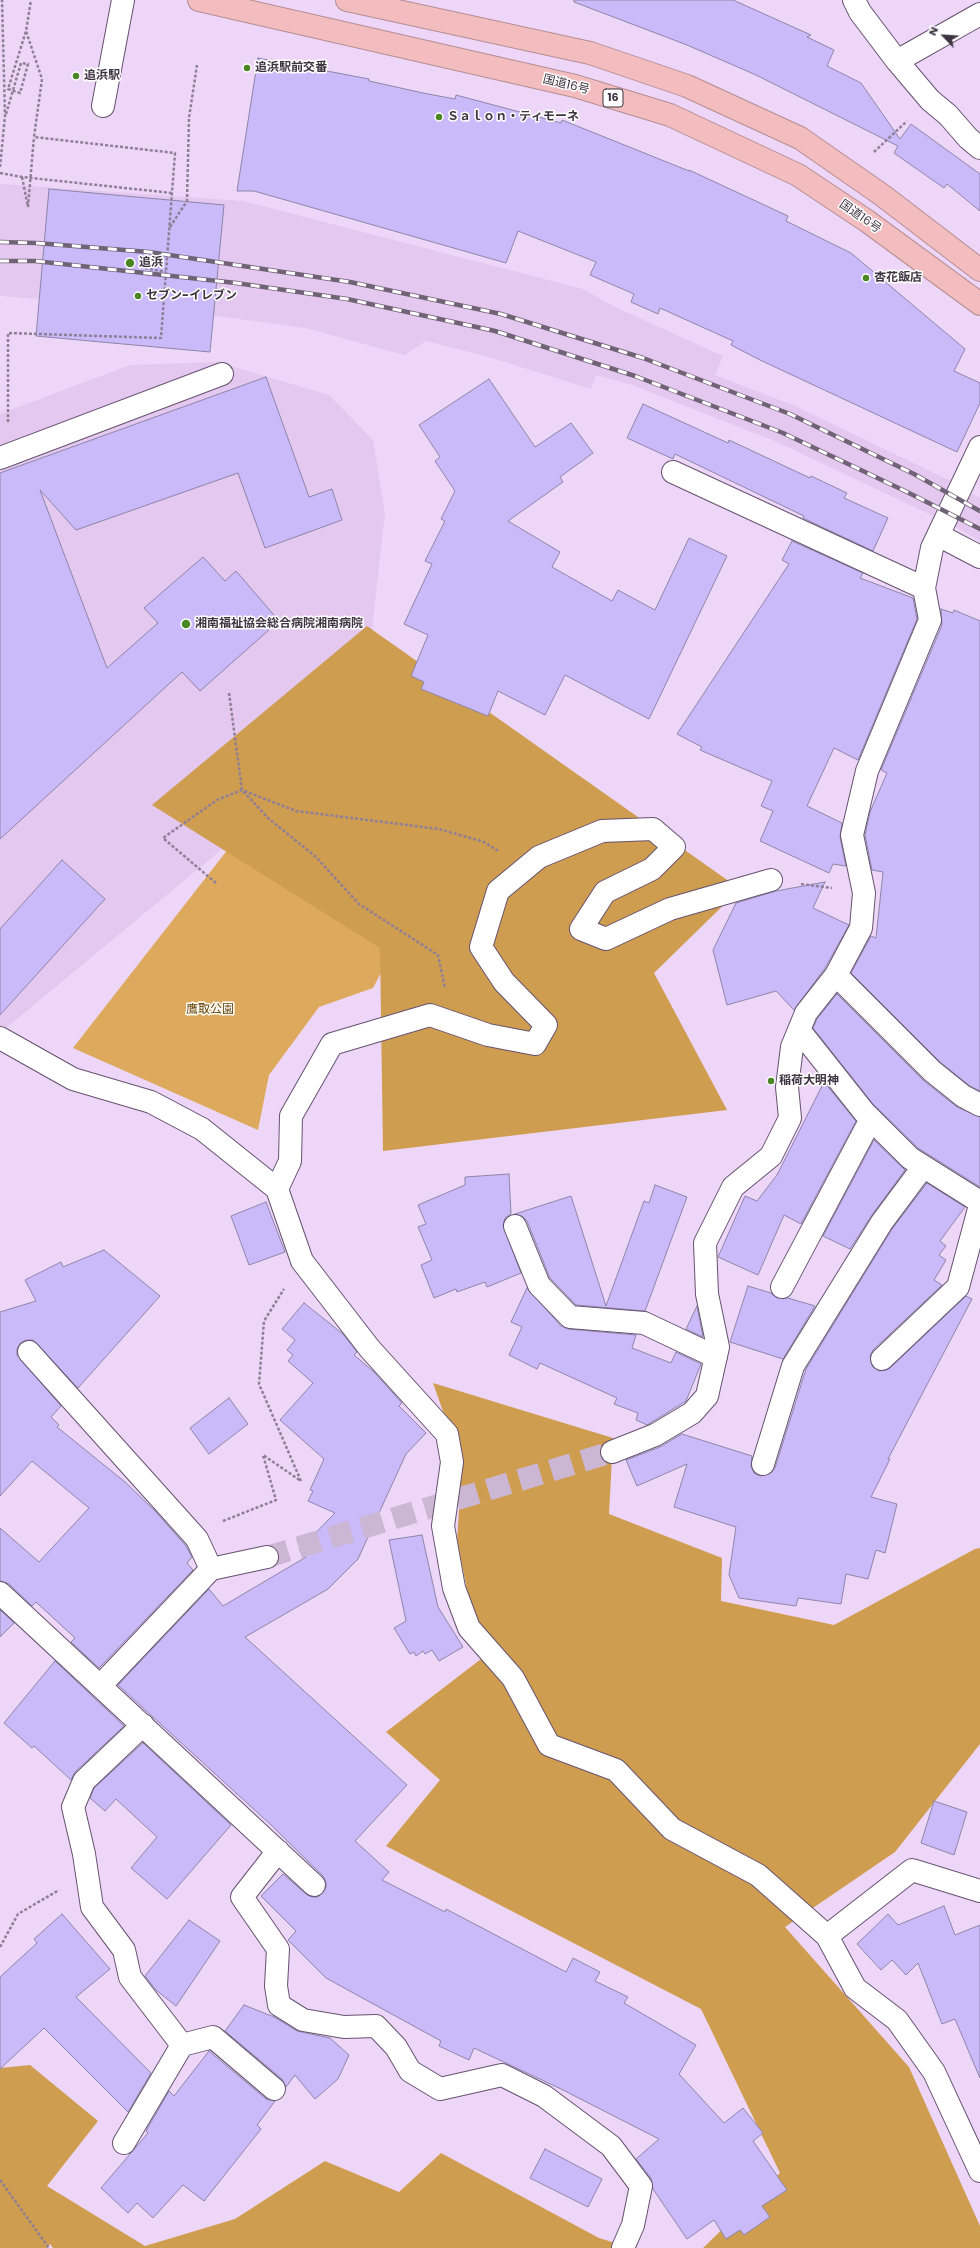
<!DOCTYPE html>
<meta charset="utf-8">
<style>
body{margin:0}
#map{position:relative;width:980px;height:2248px;overflow:hidden;background:#eed6f8;font-family:Poppins,sans-serif}
canvas{display:block}
.north{position:absolute;left:924px;top:16px;width:40px;height:40px;-webkit-text-stroke:3px #fff;paint-order:stroke;rotate:295deg;font-size:11px;font-weight:700;line-height:16px;text-align:center;color:#3e3441}
.north::after{content:'';display:block;margin:auto;width:14px;height:18px;background:#3e3441;clip-path:polygon(50% 0,100% 100%,50% 72%,0 100%)}
</style>
<div id="map">
<canvas width="980" height="2248"></canvas>
<div class="north">N</div>
</div>
<script>
const context = document.querySelector('canvas').getContext('2d');
context.lineJoin = 'round';
function fill(path, color) {
  context.fillStyle = color;
  context.fill(path, 'evenodd');
}
function toPath(rows) {
  const path = new Path2D();
  for (const r of rows) {
    path.moveTo(r[0], r[1]);
    for (let i = 2; i < r.length; i += 2) path.lineTo(r[i], r[i + 1]);
  }
  return path;
}
function stroke(path, color, width, dash) {
  context.strokeStyle = color;
  context.lineWidth = width;
  context.lineCap = dash ? 'butt' : 'round';
  context.setLineDash(dash || []);
  context.stroke(path);
}
function write(font, color, halo, rows, align = 'center') {
  context.font = font + ' Poppins,"Noto Sans JP",sans-serif';
  context.lineWidth = 3;
  context.setLineDash([]);
  context.textBaseline = 'middle';
  context.strokeStyle = halo;
  context.fillStyle = color;
  for (const [text, x, y, turn = 0] of rows) {
    context.save();
    context.translate(x, y);
    context.rotate((+turn || 0) * Math.PI / 180);
    context.textAlign = isNaN(turn) ? turn : align;
    if (halo) context.strokeText(text, 0, 0);
    context.fillText(text, 0, 0);
    context.restore();
  }
}
const built = toPath([
 [0,184,243,201,583,289,613,306,723,356,715,375,795,406,951,481,933,516,777,442,632,385,596,375,591,389,489,357,426,341,404,355,306,328,143,306,0,296],
 [217,362,329,395,373,440,385,513,360,735,6,1028,0,1028,0,414,130,365],
 [971,493,980,498,980,541,954,526]
]);
const green = toPath([
 [232,844,394,948,373,988,319,1007,269,1075,258,1130,73,1048]
]);
const forest = toPath([
 [367,626,740,889,654,973,727,1110,383,1151,380,948,152,805],
 [433,1383,613,1438,609,1514,722,1558,721,1601,834,1625,975,1549,980,1548,980,1744,895,1852,785,1927,909,2067,980,2226,980,2248,703,2248,780,2173,701,2009,386,1846,440,1780,386,1732,481,1659,457,1540,462,1465],
 [30,2065,98,2121,47,2186,145,2246,235,2219,325,2161,399,2192,441,2153,599,2238,632,2248,53,2248,50,2244,47,2248,0,2248,0,2068]
]);
const building = toPath([
 [574,0,733,0,811,35,807,37,834,50,827,66,861,83,900,139,911,124,980,174,980,211,947,184,944,188,894,153,898,146,756,75,687,45,574,2,574,0],
 [258,58,369,79,369,81,423,93,455,99,456,95,561,123,562,120,689,171,689,170,788,216,786,221,851,253,965,349,954,371,980,383,980,403,957,452,760,360,731,345,733,341,660,308,658,314,631,302,634,294,590,275,596,262,518,231,506,263,254,191,237,191,258,58],
 [49,189,224,205,210,352,36,336,49,189],
 [266,377,309,497,332,489,342,520,265,548,238,473,76,530,40,490,107,668,158,623,144,608,203,557,225,581,236,571,279,621,200,691,182,672,0,839,0,473,266,377],
 [489,379,535,447,571,423,593,453,560,477,563,482,508,521,560,552,552,567,612,601,618,590,655,610,689,538,727,556,649,719,565,675,545,715,498,691,488,716,421,689,424,682,411,676,428,635,404,624,432,564,425,561,445,521,441,519,455,491,435,461,440,457,419,425,489,379],
 [643,404,728,443,729,440,810,478,811,476,847,493,844,498,888,518,873,551,803,518,804,516,675,454,673,459,627,438,643,404],
 [792,541,863,573,860,578,913,598,917,619,858,760,834,748,807,806,842,823,840,837,846,866,833,864,829,873,760,841,773,811,761,806,772,781,700,750,702,747,677,734,789,564,782,560,792,541],
 [941,609,953,613,954,610,980,621,980,1091,970,1086,940,1062,851,973,871,936,876,938,883,872,872,870,865,835,870,812,887,773,881,770,942,625,941,609],
 [62,860,105,899,0,1015,0,929,62,860],
 [825,882,813,908,849,925,825,968,794,1010,776,991,727,1005,713,950,736,903,776,891,825,882],
 [837,994,924,1081,957,1107,980,1117,980,1187,918,1148,873,1104,813,1028,817,1019,837,994],
 [824,1082,856,1121,801,1224,784,1215,758,1275,718,1257,745,1196,757,1201,777,1175,824,1082],
 [874,1140,905,1170,872,1215,850,1249,823,1236,874,1140],
 [509,1174,511,1214,505,1218,503,1225,521,1273,487,1287,485,1282,457,1292,456,1289,434,1298,421,1265,432,1260,418,1227,426,1224,418,1205,465,1185,465,1177,509,1174],
 [927,1183,965,1207,940,1241,946,1246,939,1255,946,1260,934,1280,942,1285,873,1350,870,1356,873,1367,879,1371,890,1368,966,1296,972,1299,888,1459,890,1459,871,1497,897,1504,885,1553,876,1550,868,1579,846,1574,841,1604,798,1598,796,1606,739,1598,729,1575,736,1527,674,1507,687,1464,637,1486,626,1460,660,1447,682,1434,752,1456,751,1466,754,1473,760,1476,771,1473,775,1468,806,1369,892,1229,927,1183],
 [655,1185,687,1197,645,1311,576,1305,550,1278,527,1221,522,1216,515,1214,571,1196,606,1306,644,1201,649,1203,655,1185],
 [266,1202,285,1252,249,1265,231,1216,266,1202],
 [104,1250,160,1296,78,1388,33,1340,26,1340,20,1343,17,1349,17,1355,61,1406,51,1417,59,1425,57,1427,125,1482,154,1510,186,1546,192,1557,187,1563,193,1570,99,1668,71,1642,75,1638,36,1602,32,1606,9,1584,0,1581,0,1528,39,1562,89,1508,32,1461,0,1496,0,1312,36,1301,25,1280,61,1262,63,1267,104,1250],
 [748,1286,771,1293,777,1298,788,1298,815,1306,783,1359,730,1342,748,1286],
 [527,1288,561,1326,568,1329,636,1335,632,1348,671,1363,676,1352,701,1364,686,1401,647,1425,636,1420,638,1413,614,1404,617,1398,540,1363,537,1369,509,1355,522,1327,511,1322,527,1288],
 [304,1303,343,1334,357,1352,354,1355,373,1371,402,1403,399,1406,426,1433,406,1454,358,1559,328,1589,245,1637,407,1785,355,1841,389,1872,382,1880,445,1912,446,1909,566,1972,573,1958,600,1972,595,1981,628,1997,624,2003,696,2045,679,2074,724,2123,743,2108,763,2133,753,2141,787,2190,762,2206,770,2217,744,2235,740,2230,726,2239,714,2220,687,2239,653,2189,651,2178,636,2159,659,2139,561,2089,474,2048,469,2060,439,2046,441,2041,326,1978,288,1940,296,1931,261,1896,283,1874,306,1894,312,1897,318,1897,326,1888,326,1882,323,1876,271,1825,118,1685,209,1589,223,1606,306,1557,299,1550,335,1513,308,1501,313,1491,310,1490,324,1459,280,1420,313,1383,288,1361,293,1355,287,1350,295,1340,282,1329,304,1303],
 [697,1306,703,1337,686,1329,697,1306],
 [229,1398,248,1424,209,1454,190,1428,229,1398],
 [422,1535,438,1607,463,1647,439,1661,432,1650,425,1654,423,1651,416,1656,414,1652,410,1654,394,1628,406,1621,389,1540,422,1535],
 [0,1610,14,1623,0,1637,0,1610],
 [55,1661,124,1726,75,1772,71,1780,34,1746,32,1748,4,1723,55,1661],
 [143,1743,231,1825,167,1899,131,1868,157,1837,116,1799,105,1811,90,1798,94,1788,143,1743],
 [934,1801,967,1812,954,1855,921,1843,934,1801],
 [944,1906,955,1935,980,1925,980,2078,955,2019,942,2024,918,1963,906,1975,892,1960,881,1970,857,1944,888,1914,898,1925,944,1906],
 [62,1914,110,1969,76,1997,151,2073,128,2112,44,2028,0,2069,0,1977,37,1943,34,1939,62,1914],
 [189,1920,220,1941,176,2006,156,1990,145,1976,189,1920],
 [244,2005,274,2017,297,2031,330,2038,349,2055,338,2079,315,2099,295,2075,286,2087,282,2079,225,2031,244,2005],
 [209,2051,266,2099,275,2101,257,2125,261,2129,204,2201,183,2185,153,2218,137,2203,128,2213,101,2188,148,2133,146,2131,169,2091,174,2096,209,2051],
 [545,2149,602,2179,588,2207,530,2178,545,2149]
]);
const minorTunnel = toPath([
 [267,1557,612,1452]
]);
const path = toPath([
 [6,114,21,63,28,64,20,93,8,89,26,31],
 [874,152,907,121],
 [0,167,5,116,2,0],
 [0,173,22,177,172,193],
 [22,177,28,207],
 [170,227,187,201,189,118,197,65],
 [145,268,166,272],
 [8,422,8,333,161,338,175,153,34,137,42,79,26,31,31,0],
 [229,693,242,790,268,818,316,857,359,904,438,955,445,988],
 [216,883,163,838,217,800,242,790,296,811,439,829,484,842,498,851],
 [801,884,832,888],
 [223,1521,276,1500,263,1455,301,1481,259,1384,264,1321,284,1289],
 [0,1947,18,1914,59,1890],
 [0,2180,49,2248]
]);
const minor = toPath([
 [854,0,860,12,897,61,930,100,948,115,968,138,980,148],
 [897,61,980,14],
 [103,106,123,0],
 [0,458,222,374],
 [673,472,924,588],
 [938,535,980,557],
 [836,975,932,1071,963,1096,980,1105],
 [799,1030,864,1112,910,1158,980,1202],
 [0,1038,73,1079,151,1102,202,1129,277,1189,302,1261,370,1349,447,1434,452,1462,443,1526,454,1588,469,1628,513,1678,549,1745,616,1770,672,1829,758,1875,827,1936],
 [277,1189,290,1161,291,1116,332,1044,430,1015,488,1035,535,1044,546,1025,504,982,481,947,498,891,539,857,602,831,653,829,674,847,652,869,605,892,581,929,606,939,670,909,771,880],
 [515,1226,539,1285,570,1317,644,1323,716,1357],
 [782,1287,871,1119],
 [29,1352,197,1539,211,1569],
 [882,1359,958,1287,980,1205],
 [612,1452,655,1435,692,1413,707,1396,718,1347,707,1294,705,1243,733,1187,771,1156,790,1118,787,1087,792,1047,806,1013,836,975,861,928,864,893,852,835,867,771,930,620,924,588,932,548,980,447],
 [763,1464,793,1366,882,1222,923,1167],
 [0,1593,314,1885],
 [100,1686,211,1569,267,1557],
 [143,1725,84,1781,73,1807,84,1854,92,1907,124,1950,130,1977,182,2045],
 [278,1851,242,1897,278,1949,276,1986,279,2005,303,2020,344,2027,376,2026,396,2047,410,2071,440,2089,502,2075,544,2096,611,2146,641,2186,633,2225,623,2248],
 [980,1891,912,1870,827,1936,855,1988,897,2020,934,2072,980,2171],
 [124,2143,182,2045,213,2037,274,2089]
]);
const highway = toPath([
 [199,0,575,86,670,115,798,175,867,221,980,304],
 [347,0,590,53,687,86,800,138,882,195,980,270]
]);
const rail = toPath([
 [0,242,36,243,149,252,350,282,501,314,643,358,790,414,914,474,980,511],
 [0,261,35,261,236,283,347,299,495,331,635,376,783,433,907,492,980,529]
]);
const pathBridge = toPath([
 [28,207,34,137]
]);
const markers = [
 [247,68,4,"#4a8624"],
 [76,76,4,"#4a8624"],
 [439,117,4,"#4a8624"],
 [130,263,5,"#4a8624"],
 [866,278,4,"#4a8624"],
 [138,296,4,"#4a8624"],
 [186,624,5,"#4a8624"],
 [771,1081,4,"#4a8624"]
];
const shields = [
 [613,98,20]
];
const shieldNames = [
 ["16",613,98]
];
const poiNames = [
 ["追浜駅前交番",255,68],
 ["追浜駅",84,76],
 ["Ｓａｌｏｎ・ティモーネ",447,117],
 ["追浜",139,263],
 ["杏花飯店",874,278],
 ["セブン-イレブン",146,296],
 ["湘南福祉協会総合病院湘南病院",195,624],
 ["稲荷大明神",779,1081]
];
const streetNames = [
 ["国道16号",566,85,14],
 ["国道16号",860,217,35]
];
const parkNames = [
 ["鷹取公園",210,1010]
];
fill(built, '#e4c8ef');
fill(green, '#ddaa5d');
fill(forest, '#cf9d4f');
fill(building, '#cabafa');
stroke(building, '#8d85a8', 1);
stroke(minorTunnel, '#cbb6d3', 22, [22, 11]);
stroke(minor, '#66526f', 24);
stroke(highway, '#b48d93', 24);
stroke(path, '#8f7f96', 2.5, [3, 2]);
stroke(minor, '#fff', 22);
stroke(highway, '#f3bdbf', 22);
stroke(rail, '#716376', 4.5);
stroke(rail, '#fff', 3, [9]);
stroke(pathBridge, '#8f7f96', 2.5, [3, 2]);
for (const [x, y, r, color] of markers) {
  const dot = new Path2D();
  dot.arc(x, y, r, 0, 2 * Math.PI);
  context.fillStyle = color;
  context.fill(dot);
  stroke(dot, '#fff', 1.5);
}
for (const [x, y, w] of shields) {
  const box = new Path2D();
  box.roundRect(x - w / 2, y - 9, w, 18, 3);
  context.fillStyle = '#fff';
  context.fill(box);
  stroke(box, '#3e3441', 1);
}
write('bold 11px', '#3e3441', null, shieldNames);
write('bold 12px', '#3e3441', '#fff', poiNames, 'left');
write('12px', '#3e3441', '#fff', streetNames);
write('12px', '#684606', '#fff', parkNames);
</script>
